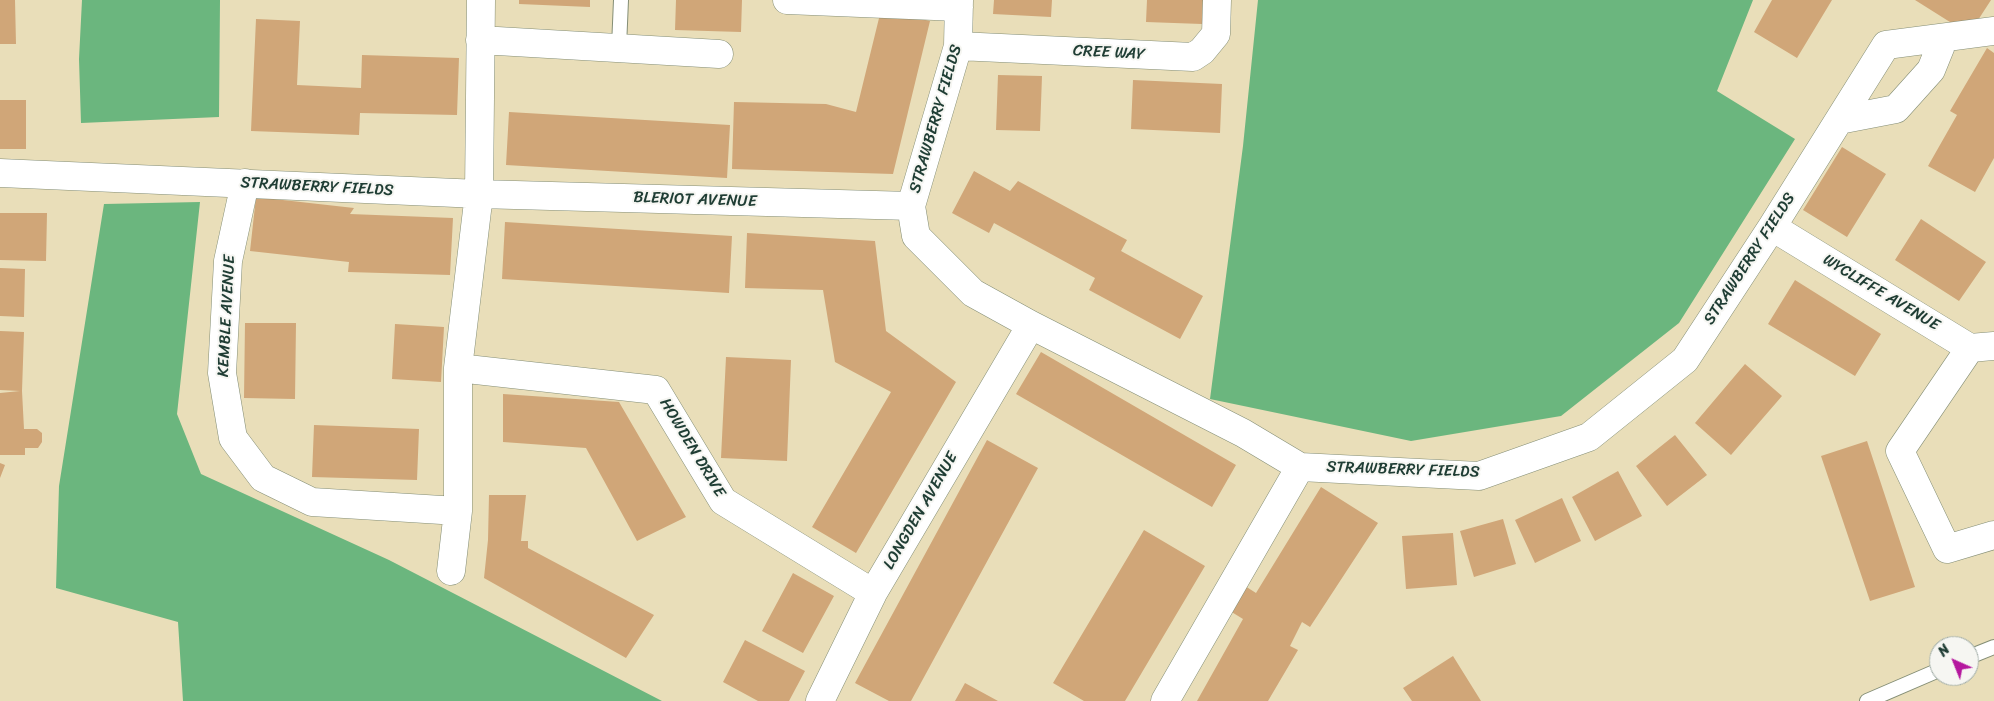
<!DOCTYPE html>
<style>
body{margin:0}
#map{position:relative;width:1994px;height:701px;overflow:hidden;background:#e9deb9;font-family:Sriracha,sans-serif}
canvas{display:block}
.north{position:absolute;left:1929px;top:636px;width:50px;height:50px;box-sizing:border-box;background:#f6f6f2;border:1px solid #a0aca6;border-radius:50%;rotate:316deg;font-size:14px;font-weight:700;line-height:20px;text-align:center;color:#1f3d34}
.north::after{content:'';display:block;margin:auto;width:18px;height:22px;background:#b5179e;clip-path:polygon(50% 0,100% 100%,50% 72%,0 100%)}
</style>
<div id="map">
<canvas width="1994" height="701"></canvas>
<div class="north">N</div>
</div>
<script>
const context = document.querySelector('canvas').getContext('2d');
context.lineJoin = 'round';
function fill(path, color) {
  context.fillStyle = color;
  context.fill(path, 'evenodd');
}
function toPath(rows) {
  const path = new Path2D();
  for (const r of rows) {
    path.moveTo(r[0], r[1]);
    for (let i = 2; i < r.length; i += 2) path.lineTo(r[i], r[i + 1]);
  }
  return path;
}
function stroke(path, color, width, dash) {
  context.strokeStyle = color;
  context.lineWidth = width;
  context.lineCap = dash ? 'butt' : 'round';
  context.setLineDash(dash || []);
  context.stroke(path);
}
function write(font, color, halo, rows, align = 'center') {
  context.font = font + ' Sriracha,sans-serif';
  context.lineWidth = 4;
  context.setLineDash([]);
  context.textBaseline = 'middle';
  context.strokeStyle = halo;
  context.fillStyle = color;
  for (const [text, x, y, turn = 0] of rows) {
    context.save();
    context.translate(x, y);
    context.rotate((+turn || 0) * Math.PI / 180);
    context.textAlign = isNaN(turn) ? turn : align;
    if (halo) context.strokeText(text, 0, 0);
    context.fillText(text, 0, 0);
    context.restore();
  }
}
const forest = toPath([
 [82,0,220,0,219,117,81,123,79,59],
 [1258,0,1753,0,1717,91,1795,139,1679,323,1561,416,1411,441,1210,399,1243,146],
 [200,202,177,414,201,474,389,560,662,701,183,701,178,622,56,588,59,486,104,204]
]);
const building = toPath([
 [0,0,15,0,16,44,0,44],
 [519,0,590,0,590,7,519,4],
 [676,0,742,0,741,32,675,30],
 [994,0,1052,0,1051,17,993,14],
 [1147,0,1203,0,1202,24,1146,22],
 [1772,0,1832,0,1797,58,1754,32],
 [1915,0,1991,0,1969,34],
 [881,10,930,21,893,174,732,169,734,102,826,104,856,112],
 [256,19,300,21,297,85,361,88,362,55,459,58,457,115,360,113,359,135,251,131],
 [1987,48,1994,53,1994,158,1975,192,1928,166,1957,115,1950,111],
 [998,75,1042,76,1040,131,996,130],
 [1133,80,1222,84,1220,133,1131,129],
 [0,100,26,100,26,149,0,149],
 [509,112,730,125,727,178,506,165],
 [1842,147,1886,174,1847,237,1803,210],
 [974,171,1010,191,1018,181,1127,240,1121,251,1203,296,1180,339,1089,290,1095,278,994,223,989,233,952,213],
 [256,197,354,208,350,214,453,218,450,275,348,272,349,262,250,251],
 [0,213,47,213,46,261,0,260],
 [1921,219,1986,262,1959,301,1895,260],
 [505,222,732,236,729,293,502,279],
 [747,233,875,241,886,331,956,382,856,553,812,527,891,392,835,362,823,290,745,288],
 [0,268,25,269,24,317,0,316],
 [1795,280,1881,334,1855,376,1768,324],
 [245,323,296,323,295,399,244,398],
 [395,324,444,327,441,382,392,379],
 [0,331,24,332,22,391,24,429,37,429,42,433,42,442,38,448,25,448,25,455,0,455,0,393,20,391,0,390],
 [1041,352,1236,465,1212,507,1016,394],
 [726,357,791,360,787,461,721,458],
 [1745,364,1782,396,1731,455,1695,423],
 [503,394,619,402,686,517,637,541,586,448,503,442],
 [314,425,419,429,417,480,312,477],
 [1675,435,1707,475,1667,506,1636,466],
 [987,440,1038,468,911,701,889,701,855,683],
 [1867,441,1915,587,1870,601,1821,456],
 [0,463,5,465,0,478],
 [1618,471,1642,516,1595,541,1572,497],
 [1321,487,1378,523,1310,627,1302,622,1290,646,1298,650,1268,701,1197,701,1243,619,1230,611,1245,586,1256,593],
 [489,495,526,495,521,541,528,541,528,548,654,615,626,658,484,578,488,540],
 [1562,498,1581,541,1535,563,1515,520],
 [1503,519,1516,564,1474,577,1460,531],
 [1144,530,1205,566,1125,701,1084,701,1053,683],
 [1453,533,1457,585,1406,589,1402,536],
 [793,573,834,596,803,653,762,631],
 [745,640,805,671,789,701,758,701,723,682],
 [1453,656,1481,701,1412,701,1403,688],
 [965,683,998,701,955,701]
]);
const lane = toPath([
 [619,47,621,0],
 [1969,657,1994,647],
 [1867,701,1939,670]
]);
const street = toPath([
 [787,0,959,7],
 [959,0,958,46,911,206,916,236,973,293,1031,325,1243,433,1300,467,1479,476,1589,437,1685,360,1772,227,1886,45,1994,31],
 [480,40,719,54],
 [958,46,1193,57,1202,51,1216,34,1217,0],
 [1839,120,1896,109,1931,70,1944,38],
 [0,173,479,194,911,206],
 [245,183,228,261,222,373,233,438,263,478,312,502,458,511],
 [1772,227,1970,348,1994,346],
 [1970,348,1900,451,1947,549,1994,535],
 [458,368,656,390,723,501,873,593],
 [451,571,458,511,458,368,479,194,481,0],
 [820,701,873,593,1031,325],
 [1165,701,1300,467]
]);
const streetNames = [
 ["CREE WAY",1109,53,3],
 ["STRAWBERRY FIELDS",936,119,-74],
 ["STRAWBERRY FIELDS",317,187,3],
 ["BLERIOT AVENUE",695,200,2],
 ["STRAWBERRY FIELDS",1750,259,-57],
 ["WYCLIFFE AVENUE",1881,293,31],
 ["KEMBLE AVENUE",227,316,-87],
 ["HOWDEN DRIVE",692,448,59],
 ["STRAWBERRY FIELDS",1403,470,2],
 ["LONGDEN AVENUE",921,511,-60]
];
fill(forest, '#6bb67e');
fill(building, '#d0a678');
stroke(lane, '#848e76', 16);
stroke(street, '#848e76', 29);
stroke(lane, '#fff', 14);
stroke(street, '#fff', 28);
write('16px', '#1f3d34', '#f6f6f2', streetNames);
</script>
